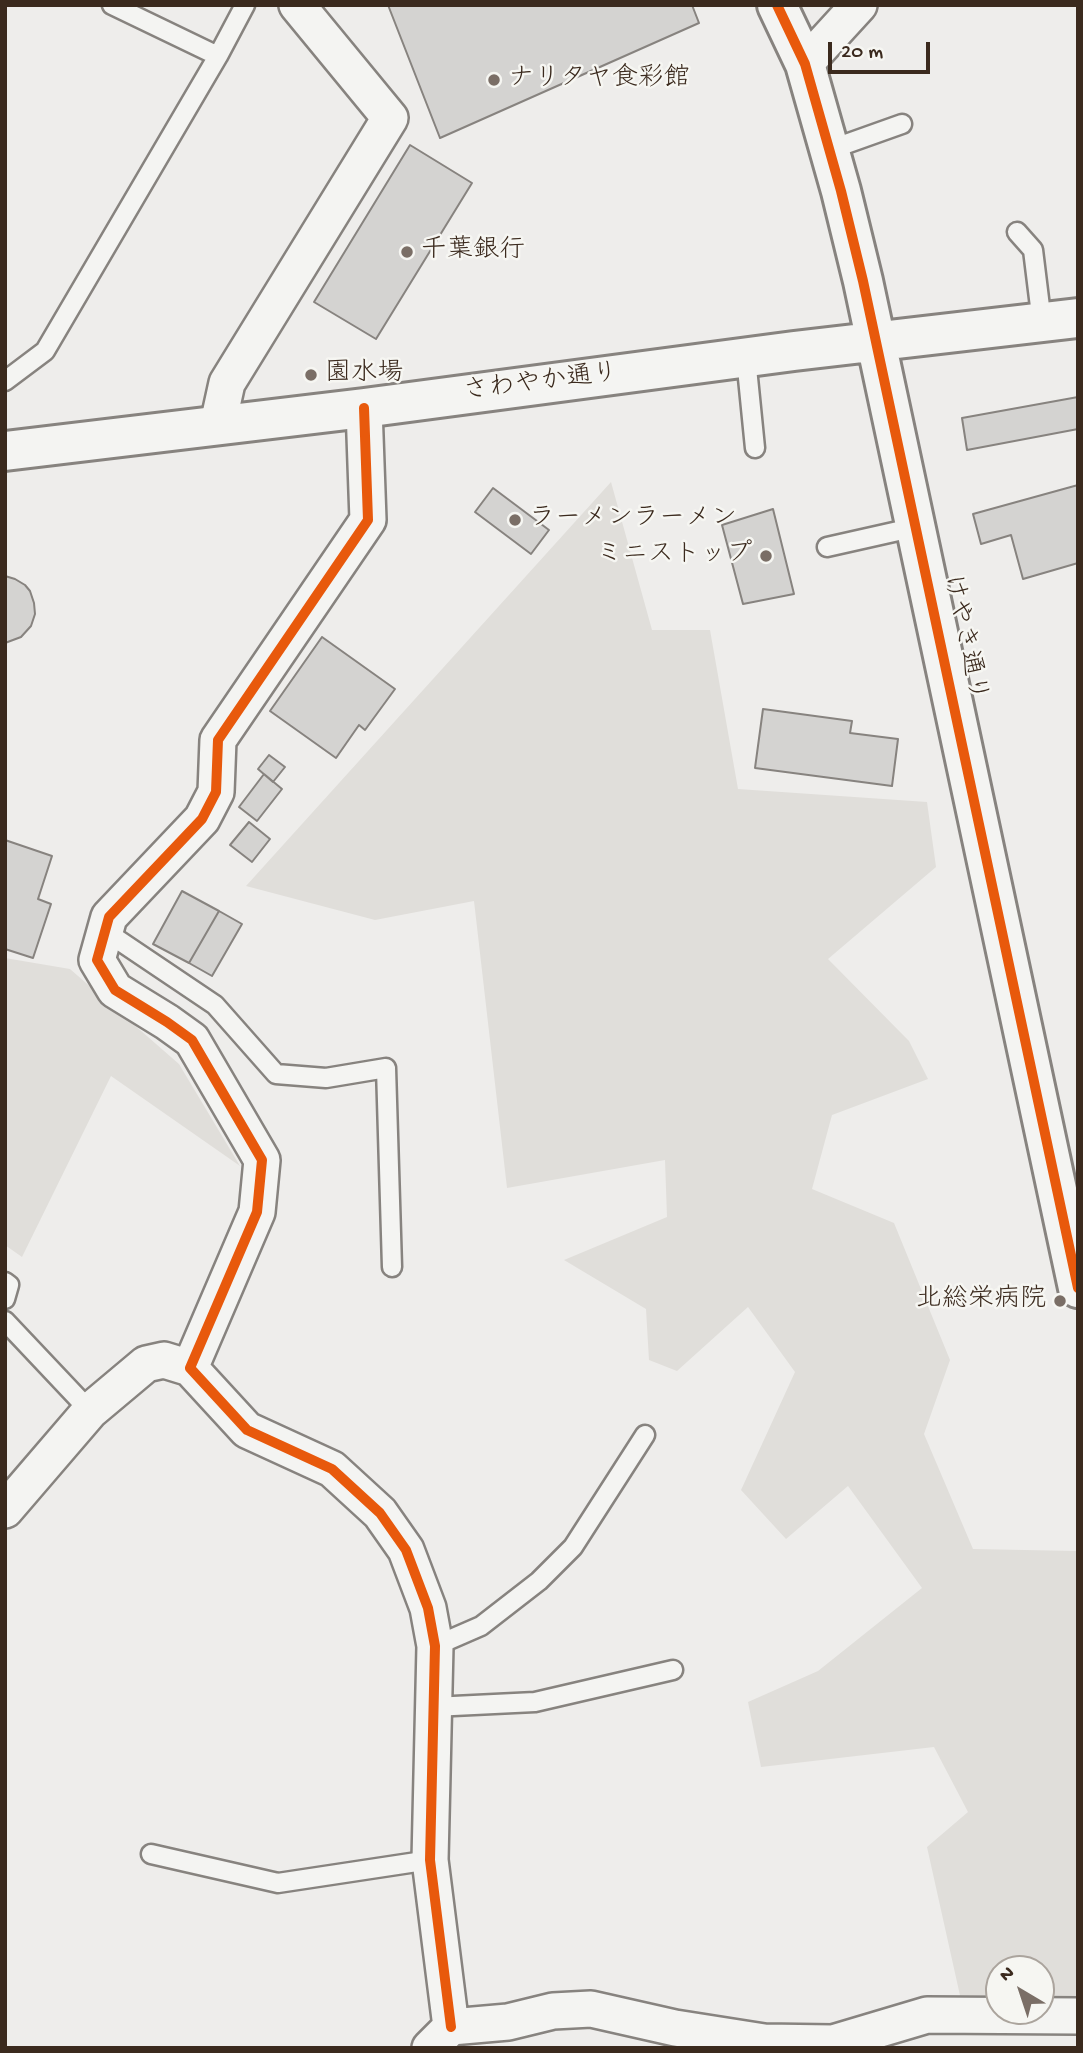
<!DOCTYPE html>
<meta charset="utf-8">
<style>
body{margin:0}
#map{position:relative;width:1083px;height:2053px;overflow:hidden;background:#eeedeb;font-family:"Gochi Hand",sans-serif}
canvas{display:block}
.frame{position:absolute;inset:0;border:7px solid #3b2a1e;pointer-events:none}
.north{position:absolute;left:985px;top:1955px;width:70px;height:70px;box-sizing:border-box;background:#f6f6f2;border:2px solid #aba49d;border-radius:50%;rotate:321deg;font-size:19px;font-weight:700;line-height:28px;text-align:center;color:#3b2a1e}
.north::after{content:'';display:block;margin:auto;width:24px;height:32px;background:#7a6e66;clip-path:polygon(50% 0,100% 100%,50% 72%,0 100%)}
.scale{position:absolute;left:828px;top:42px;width:102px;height:32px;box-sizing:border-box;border:4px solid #3b2a1e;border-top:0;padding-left:9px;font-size:21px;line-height:24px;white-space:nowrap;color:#3b2a1e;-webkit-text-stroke:5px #f6f6f2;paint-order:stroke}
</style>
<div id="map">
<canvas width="1083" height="2053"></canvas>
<div class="frame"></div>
<div class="north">N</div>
<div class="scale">20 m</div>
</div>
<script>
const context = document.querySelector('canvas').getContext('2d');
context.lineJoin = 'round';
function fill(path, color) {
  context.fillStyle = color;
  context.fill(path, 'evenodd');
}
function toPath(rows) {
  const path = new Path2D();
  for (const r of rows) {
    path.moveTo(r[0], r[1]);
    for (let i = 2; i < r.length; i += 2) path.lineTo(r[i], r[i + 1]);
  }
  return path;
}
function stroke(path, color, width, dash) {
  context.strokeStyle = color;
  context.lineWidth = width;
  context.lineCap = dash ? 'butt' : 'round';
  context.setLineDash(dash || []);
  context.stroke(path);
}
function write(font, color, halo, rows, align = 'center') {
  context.font = font + ' "Gochi Hand","Klee One",sans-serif';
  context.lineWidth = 5;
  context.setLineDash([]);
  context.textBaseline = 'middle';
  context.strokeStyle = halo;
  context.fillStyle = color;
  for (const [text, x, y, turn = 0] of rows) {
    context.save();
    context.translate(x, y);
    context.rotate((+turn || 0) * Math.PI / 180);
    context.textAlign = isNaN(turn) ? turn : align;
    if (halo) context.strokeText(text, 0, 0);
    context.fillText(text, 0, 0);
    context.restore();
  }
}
const green = toPath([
 [611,482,652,630,710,630,738,789,927,802,936,867,828,959,909,1041,928,1079,832,1115,812,1189,894,1223,950,1360,924,1434,973,1549,1076,1551,1078,1557,1078,1997,1041,1998,1041,1969,999,1969,999,1999,961,2000,927,1847,968,1812,934,1747,761,1767,748,1702,818,1671,922,1588,848,1486,786,1539,741,1490,795,1372,748,1307,677,1371,649,1360,646,1309,564,1260,667,1217,665,1160,507,1188,474,901,375,920,246,886],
 [5,958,70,969,179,1064,240,1166,111,1076,22,1257,5,1245]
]);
const building = toPath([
 [388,5,692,5,699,23,440,138,388,5],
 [410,145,472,183,376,339,314,302,410,145],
 [1078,397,1078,429,967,450,962,418,1078,397],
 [1078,485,1078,563,1023,579,1011,535,981,544,973,514,1078,485],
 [493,488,549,530,531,554,475,512,493,488],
 [773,509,794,594,743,604,722,525,773,509],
 [5,576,15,579,25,585,30,591,34,603,35,614,31,626,21,637,5,643,5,576],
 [322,637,395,689,365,730,359,725,336,758,270,711,322,637],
 [763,709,852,721,850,733,898,739,892,786,755,768,763,709],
 [269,755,285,767,273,782,258,769,269,755],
 [264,774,282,789,257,821,239,807,264,774],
 [249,822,270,839,252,862,230,845,249,822],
 [5,840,52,856,38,899,51,904,33,958,5,949,5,840],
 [182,891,219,911,189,963,153,944,182,891],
 [219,911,242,924,212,976,189,963,219,911]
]);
const lane = toPath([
 [112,5,218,56],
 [829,150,902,124],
 [1017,232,1033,250,1042,323],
 [746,358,755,448],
 [5,381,45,351,218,56,245,5],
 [827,547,916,527],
 [105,931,215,1005,276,1074,326,1078,386,1068,392,1267],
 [5,1282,9,1285,5,1299],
 [5,1321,90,1411],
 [435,1646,481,1626,539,1581,573,1547,645,1435],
 [433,1707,535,1702,673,1670],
 [151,1854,278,1883,430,1860]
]);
const street = toPath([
 [805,64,859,5],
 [364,408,368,520,218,740,216,792,202,819,109,917,97,960,115,990,167,1022,192,1040,262,1160,257,1212,190,1368,247,1430,332,1469,380,1513,406,1550,428,1608,435,1646,430,1860,451,2027],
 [218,424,227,383,390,118,297,5],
 [5,1510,90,1411,146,1364,164,1360,190,1368],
 [430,2048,451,2027,508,2022,553,2011,591,2009,675,2028,764,2042,833,2043,927,2015,1078,2016]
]);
const secondary = toPath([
 [777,5,805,64,841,191,863,281,1078,1288],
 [5,451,364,408,794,351,1078,318]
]);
const cycleway = toPath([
 [777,5,805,64,841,191,863,281,1078,1288],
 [364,408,368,520,218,740,216,792,202,819,109,917,97,960,115,990,167,1022,192,1040,262,1160,257,1212,190,1368,247,1430,332,1469,380,1513,406,1550,428,1608,435,1646,430,1860,451,2027]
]);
const markers = [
 [494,80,7,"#7a6e66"],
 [407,252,7,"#7a6e66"],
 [311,375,7,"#7a6e66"],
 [515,520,7,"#7a6e66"],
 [766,556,7,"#7a6e66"],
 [1060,1301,7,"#7a6e66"]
];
const poiNames = [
 ["ナリタヤ食彩館",508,80],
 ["千葉銀行",421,252],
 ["園水場",325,375],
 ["ラーメンラーメン",529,520],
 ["ミニストップ",752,556,"right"],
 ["北総栄病院",1046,1301,"right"]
];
const streetNames = [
 ["さわやか通り",541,384,-7],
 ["けやき通り",963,638,78]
];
fill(green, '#e0deda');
fill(building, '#d4d3d1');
stroke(building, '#87837f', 2);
stroke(lane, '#87837f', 23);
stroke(street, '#87837f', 40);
stroke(secondary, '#87837f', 44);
stroke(lane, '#f4f4f2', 18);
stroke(street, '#f4f4f2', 35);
stroke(secondary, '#f4f4f2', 38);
stroke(cycleway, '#e8590c', 10);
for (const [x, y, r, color] of markers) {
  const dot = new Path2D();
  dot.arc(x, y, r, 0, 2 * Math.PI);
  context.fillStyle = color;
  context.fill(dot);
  stroke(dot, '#f6f6f2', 2.5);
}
write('26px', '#3b2a1e', '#f6f6f2', poiNames, 'left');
write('26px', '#3b2a1e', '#f6f6f2', streetNames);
</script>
